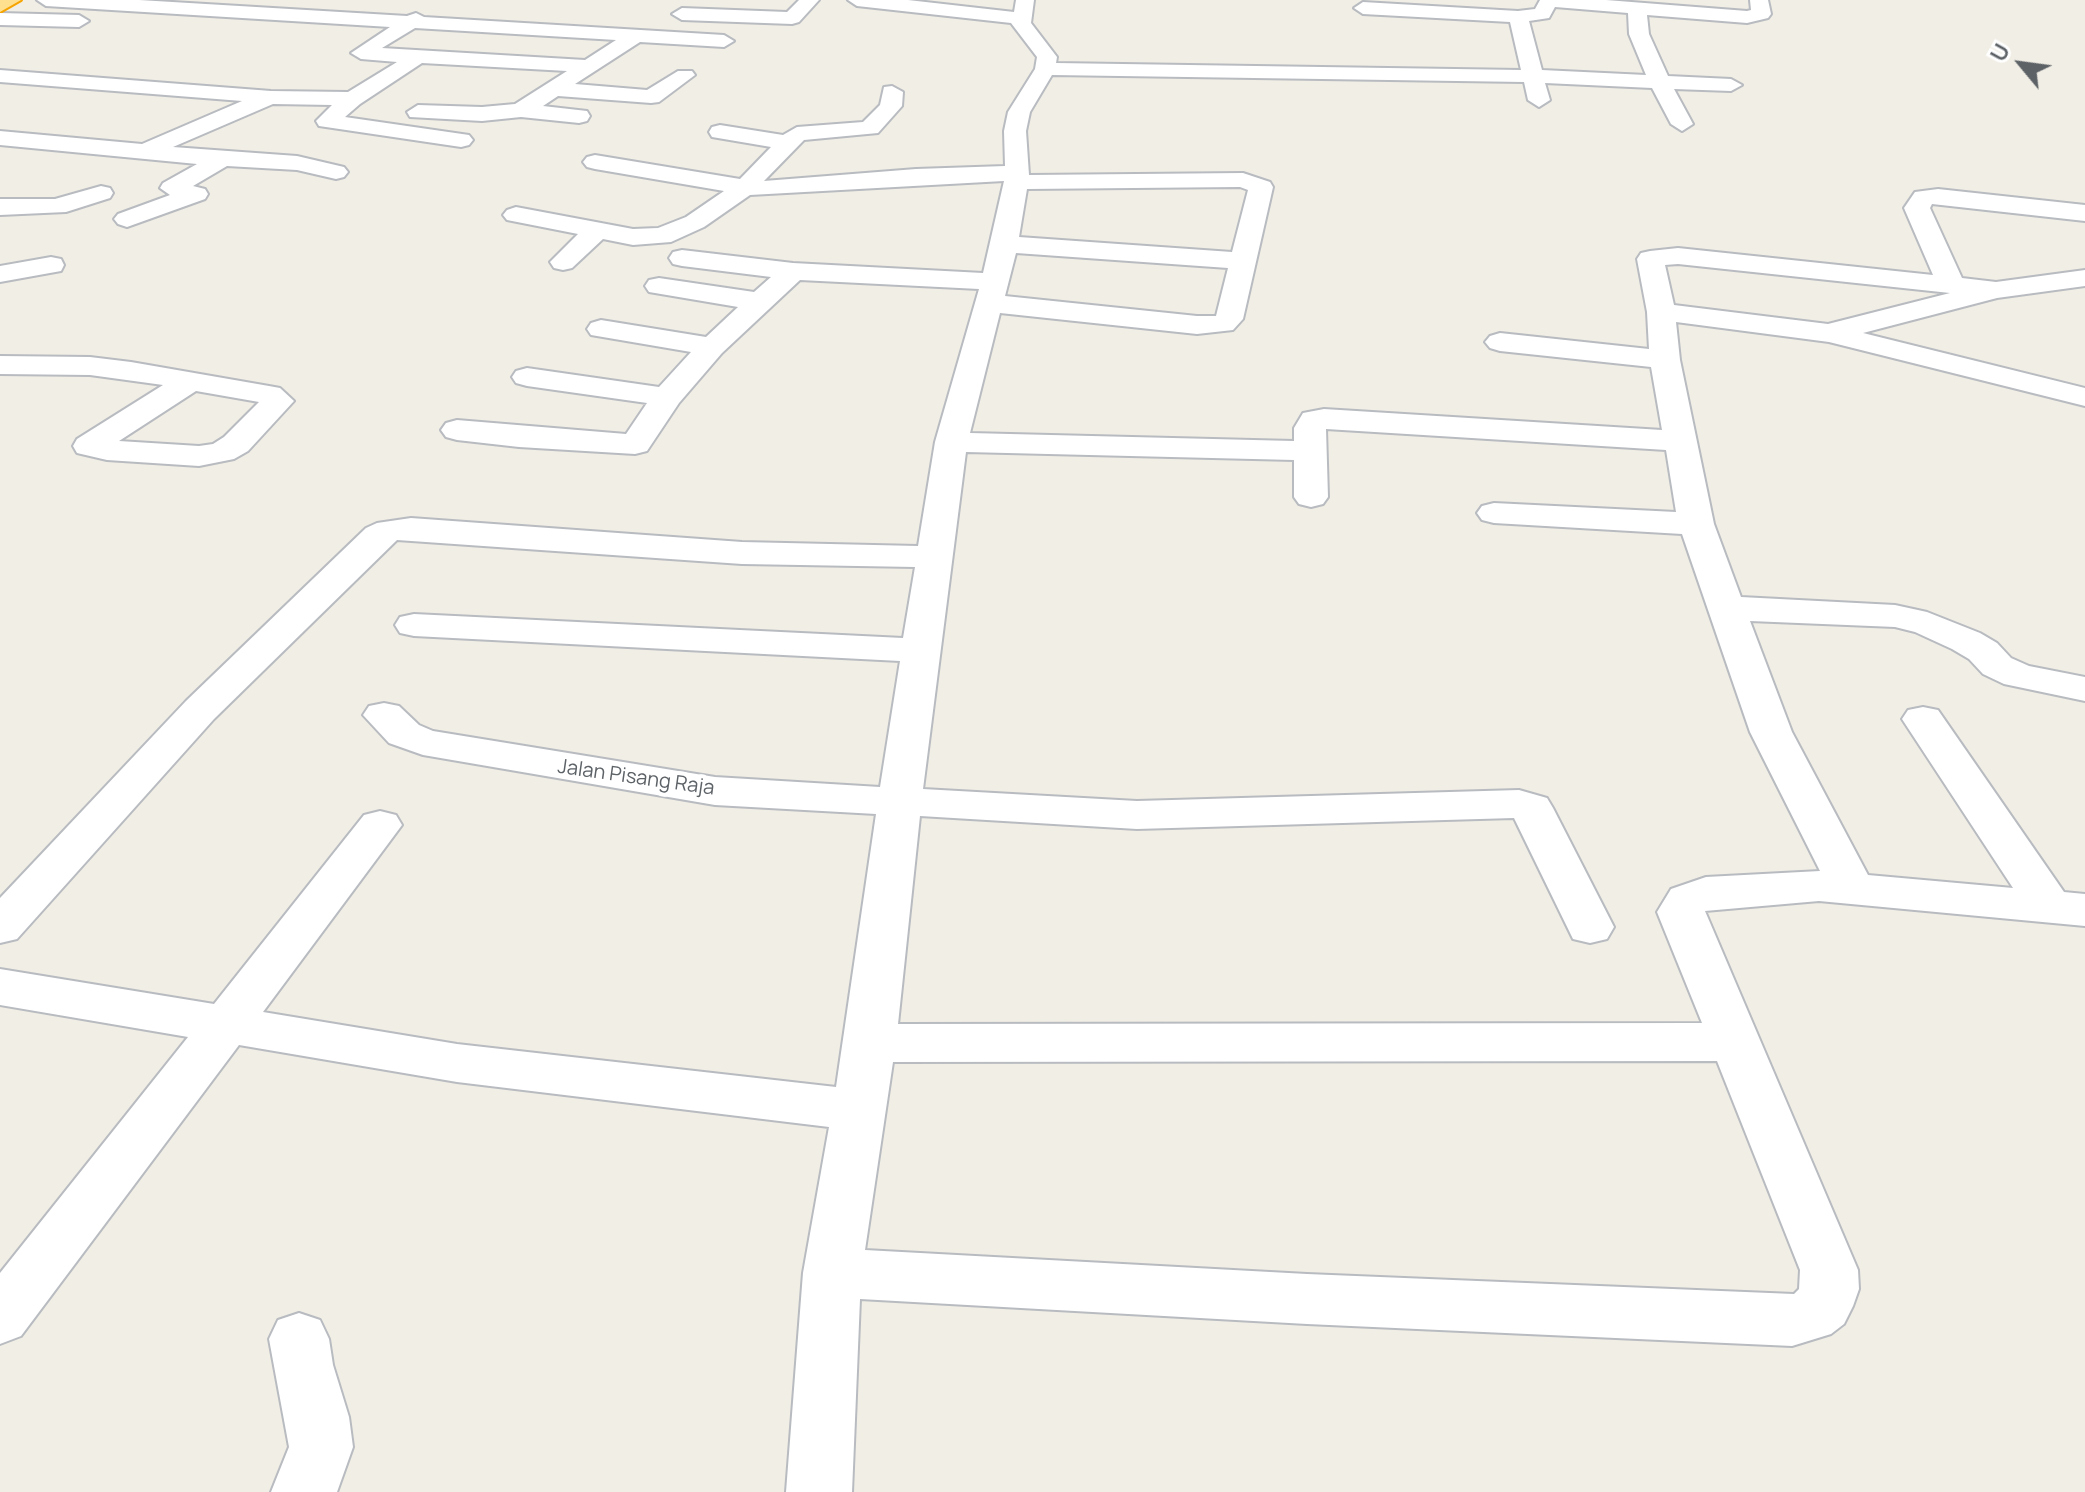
<!DOCTYPE html>
<style>
body{margin:0}
#map{position:relative;width:2085px;height:1492px;overflow:hidden;background:#f1eee5;font-family:Manrope,sans-serif}
canvas{display:block}
.north{position:absolute;left:1981px;top:24px;width:80px;height:80px;-webkit-text-stroke:6px #fff;paint-order:stroke;rotate:299deg;font-size:22px;font-weight:700;line-height:32px;text-align:center;color:#5d6267}
.north::after{content:'';display:block;margin:auto;width:28px;height:36px;background:#5d6267;clip-path:polygon(50% 0,100% 100%,50% 72%,0 100%)}
</style>
<div id="map">
<canvas width="2085" height="1492"></canvas>
<div class="north">U</div>
</div>
<script>
const context = document.querySelector('canvas').getContext('2d');
context.lineJoin = 'round';
function toPath(rows) {
  const path = new Path2D();
  for (const r of rows) {
    path.moveTo(r[0], r[1]);
    for (let i = 2; i < r.length; i += 2) path.lineTo(r[i], r[i + 1]);
  }
  return path;
}
function stroke(path, color, width, dash) {
  context.strokeStyle = color;
  context.lineWidth = width;
  context.lineCap = dash ? 'butt' : 'round';
  context.setLineDash(dash || []);
  context.stroke(path);
}
function fill(path, color) {
  context.fillStyle = color;
  context.fill(path, 'evenodd');
}
function write(font, color, halo, rows, align = 'center') {
  context.font = font + ' Manrope,sans-serif';
  context.lineWidth = 8;
  context.setLineDash([]);
  context.textBaseline = 'middle';
  context.strokeStyle = halo;
  context.fillStyle = color;
  for (const [text, x, y, turn = 0] of rows) {
    context.save();
    context.translate(x, y);
    context.rotate((+turn || 0) * Math.PI / 180);
    context.textAlign = isNaN(turn) ? turn : align;
    if (halo) context.strokeText(text, 0, 0);
    context.fillText(text, 0, 0);
    context.restore();
  }
}
const street = toPath([
 [37,0,139,0,407,16,416,13,424,17,724,35,734,41,724,47,640,42,575,84,647,90,678,71,692,71,695,75,659,102,651,103,558,96,543,106,587,111,590,116,587,121,579,123,521,117,482,121,410,117,407,112,418,105,482,107,515,104,567,71,422,63,360,104,345,117,469,135,473,140,469,145,461,147,319,126,316,121,332,105,273,104,173,147,297,156,344,167,348,172,344,177,336,179,297,170,227,166,193,186,205,189,208,194,205,199,127,227,118,224,114,219,118,214,170,195,160,188,163,183,197,164,0,145,0,131,142,144,242,101,0,82,0,70,271,91,348,92,397,62,361,59,351,53,390,27,46,6,37,0],
 [415,28,616,40,585,60,382,48,415,28],
 [799,0,819,0,799,22,792,24,682,20,672,14,682,8,787,12,799,0],
 [848,0,908,0,1014,12,1016,0,1034,0,1031,23,1057,57,1056,63,1521,70,1510,22,1363,14,1354,8,1363,2,1518,11,1535,9,1540,0,1606,0,1747,11,1751,10,1750,0,1768,0,1771,14,1768,18,1747,23,1647,15,1649,34,1668,76,1731,79,1742,85,1731,91,1674,89,1693,124,1682,131,1671,124,1652,88,1545,83,1550,100,1539,107,1528,100,1524,82,1052,75,1030,112,1026,131,1029,175,1243,173,1270,182,1273,187,1243,319,1233,330,1197,334,1000,313,970,433,1294,441,1294,428,1303,413,1324,409,1662,430,1651,367,1500,351,1490,348,1485,342,1490,336,1500,333,1649,349,1647,312,1637,259,1641,253,1650,251,1678,248,1933,275,1904,208,1915,192,1938,189,2085,205,2085,221,1932,204,1930,208,1962,278,1996,282,2085,270,2085,286,1997,298,1863,333,2085,388,2085,406,1829,342,1676,322,1680,360,1714,524,1741,597,1895,605,1927,612,1980,633,1997,643,2011,658,2029,666,2085,677,2085,701,2004,684,1983,674,1969,659,1952,649,1915,632,1895,627,1750,621,1792,732,1868,875,2013,888,1902,719,1908,710,1923,707,1938,710,2064,892,2085,894,2085,926,1819,901,1705,911,1858,1270,1859,1289,1853,1306,1844,1324,1831,1334,1792,1346,1307,1324,860,1299,852,1492,786,1492,803,1273,829,1127,457,1082,239,1045,21,1336,0,1344,0,1273,188,1037,0,1005,0,969,214,1004,364,815,380,811,396,815,402,825,263,1012,457,1044,836,1087,876,814,715,805,423,755,389,743,363,715,369,706,384,703,399,706,419,725,433,731,715,777,880,787,900,661,414,636,400,633,395,625,400,617,414,614,903,638,915,567,742,564,397,540,214,719,17,939,0,943,0,898,186,701,366,528,377,523,411,518,742,542,918,546,935,442,979,289,800,280,722,353,679,403,647,451,635,454,519,447,457,440,446,437,441,430,446,423,457,420,626,434,647,403,527,386,516,383,512,377,516,371,527,368,659,387,691,352,591,335,587,329,591,323,601,320,706,337,738,307,649,292,645,286,649,280,659,278,754,292,771,277,682,266,673,264,669,258,673,252,682,250,793,263,983,273,1004,181,750,195,704,227,671,242,633,245,603,239,572,268,563,270,554,268,550,262,578,234,507,220,503,215,507,210,516,207,633,229,658,228,686,217,724,191,595,169,587,167,583,162,587,157,595,155,740,179,771,147,712,137,709,132,712,127,720,125,783,135,797,127,863,122,880,105,884,87,892,86,903,92,902,106,878,133,804,140,764,181,916,169,1005,166,1004,131,1008,112,1035,69,1037,57,1011,23,857,6,848,0],
 [1555,7,1628,13,1629,34,1646,75,1542,70,1529,21,1549,18,1555,7],
 [1240,187,1248,190,1232,252,1019,237,1027,189,1240,187],
 [1016,253,1228,268,1216,316,1197,316,1005,296,1016,253],
 [1678,264,1950,293,1828,324,1674,305,1665,265,1678,264],
 [1326,429,1666,450,1676,512,1494,503,1482,506,1477,513,1482,520,1494,523,1682,534,1750,732,1820,871,1706,877,1671,889,1657,912,1702,1023,898,1024,920,816,1137,829,1514,818,1573,939,1590,943,1607,939,1614,927,1553,808,1547,798,1519,790,1137,801,923,789,966,452,1294,460,1294,497,1299,504,1311,507,1323,504,1328,497,1326,429],
 [1717,1061,1800,1270,1799,1289,1794,1294,1307,1274,865,1250,893,1062,1717,1061],
 [0,13,79,15,89,21,79,27,0,25,0,13],
 [101,186,110,188,113,193,110,198,66,212,0,215,0,199,55,199,101,186],
 [51,257,61,259,64,265,61,271,0,282,0,266,51,257],
 [0,356,90,357,131,362,269,386,280,388,294,401,248,451,234,459,199,466,107,460,77,453,73,446,77,439,163,385,90,375,0,374,0,356],
 [196,391,259,402,224,437,213,444,199,446,119,441,196,391],
 [299,1313,320,1320,329,1339,333,1365,349,1417,353,1447,337,1492,271,1492,289,1447,269,1339,278,1320,299,1313]
]);
const highway = toPath([
 [0,0,21,0,0,12,0,0]
]);
const streetNames = [
 ["Jalan Pisang Raja",636,778,8]
];
stroke(street, '#b8bbc0', 4);
stroke(highway, '#f6a400', 4);
fill(street, '#fff');
fill(highway, '#ffe08e');
write('20px', '#5d6267', '#fff', streetNames);
</script>
